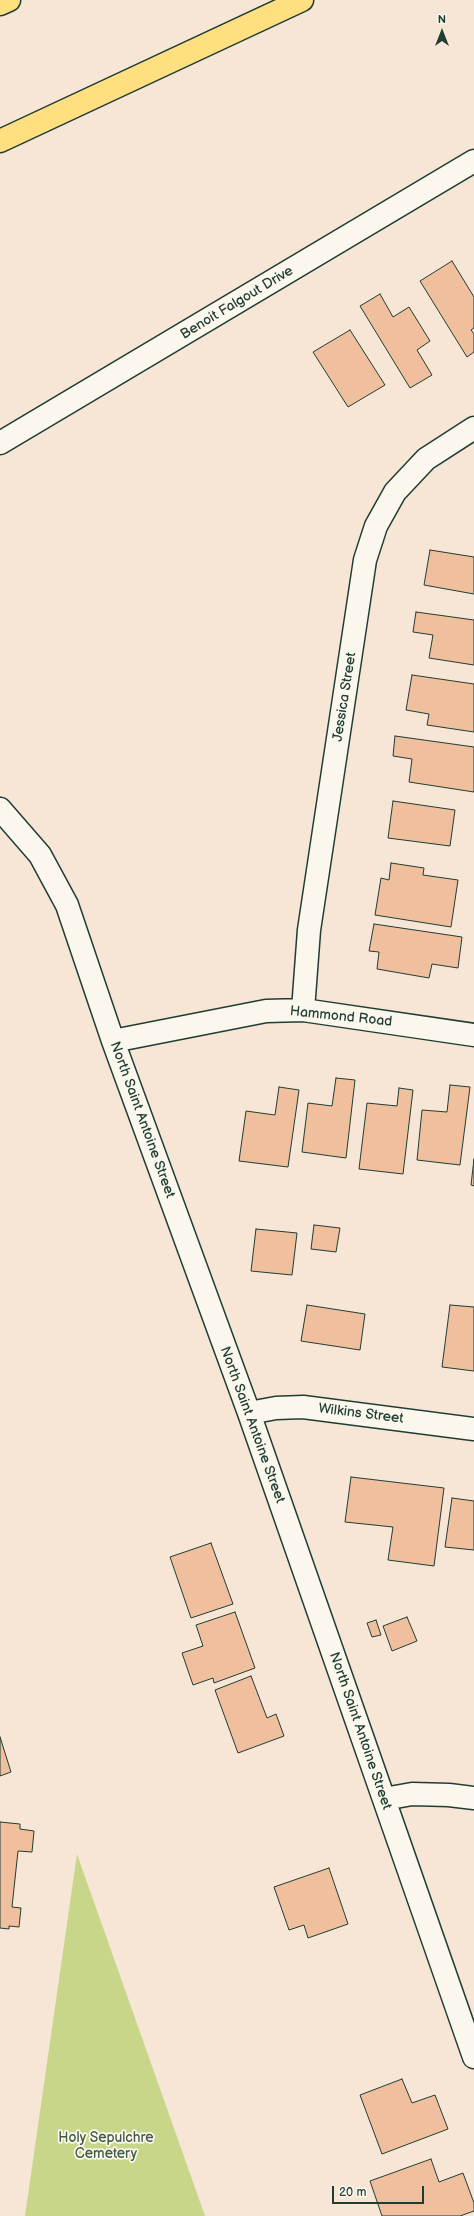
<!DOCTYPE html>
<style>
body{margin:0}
#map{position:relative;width:474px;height:2216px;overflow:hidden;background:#f7e6d5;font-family:"Balsamiq Sans",sans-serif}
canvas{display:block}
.north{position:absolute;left:422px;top:12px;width:40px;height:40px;-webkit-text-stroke:3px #fbf7ec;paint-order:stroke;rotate:0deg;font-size:11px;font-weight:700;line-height:16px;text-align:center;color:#1f3d34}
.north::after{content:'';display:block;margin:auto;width:14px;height:18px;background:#1f3d34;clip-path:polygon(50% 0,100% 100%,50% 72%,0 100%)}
.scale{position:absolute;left:332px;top:2186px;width:92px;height:18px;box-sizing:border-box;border:2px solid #1f3d34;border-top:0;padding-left:5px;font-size:12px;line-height:14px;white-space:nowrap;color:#1f3d34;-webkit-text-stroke:3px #fbf7ec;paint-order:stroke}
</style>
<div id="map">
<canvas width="474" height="2216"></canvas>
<div class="north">N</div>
<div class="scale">20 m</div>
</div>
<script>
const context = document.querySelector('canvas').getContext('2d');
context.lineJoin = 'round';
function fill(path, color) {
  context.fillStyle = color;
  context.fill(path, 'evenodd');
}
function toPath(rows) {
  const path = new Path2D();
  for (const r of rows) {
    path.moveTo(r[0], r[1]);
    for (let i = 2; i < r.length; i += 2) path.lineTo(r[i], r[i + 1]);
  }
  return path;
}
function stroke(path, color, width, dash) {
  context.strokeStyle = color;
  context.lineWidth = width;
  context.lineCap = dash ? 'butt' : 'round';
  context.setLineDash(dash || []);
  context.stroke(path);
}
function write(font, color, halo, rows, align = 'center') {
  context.font = font + ' "Balsamiq Sans",sans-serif';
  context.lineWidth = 3.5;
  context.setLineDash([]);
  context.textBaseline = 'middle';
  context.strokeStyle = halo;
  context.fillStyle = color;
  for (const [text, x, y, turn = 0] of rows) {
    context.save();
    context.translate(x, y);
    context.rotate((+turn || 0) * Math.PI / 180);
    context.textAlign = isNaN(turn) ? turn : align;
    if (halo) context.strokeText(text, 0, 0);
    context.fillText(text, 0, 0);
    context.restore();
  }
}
const green = toPath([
 [77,1854,205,2216,25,2216]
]);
const building = toPath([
 [452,261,474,297,474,328,471,330,474,334,474,352,467,357,420,281,452,261],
 [380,294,393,317,409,307,430,341,417,350,432,375,410,388,360,306,380,294],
 [350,330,385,385,348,407,313,352,350,330],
 [430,550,474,557,474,594,424,585,430,550],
 [416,612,474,620,474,665,429,658,433,635,413,632,416,612],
 [412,675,474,684,474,732,427,725,429,714,406,710,412,675],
 [395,736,474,747,474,792,409,782,412,759,393,756,395,736],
 [393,801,455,810,450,846,388,838,393,801],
 [391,863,424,868,423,875,458,880,451,927,375,915,381,878,389,880,391,863],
 [374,924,462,937,458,968,432,964,429,978,377,969,379,952,369,951,374,924],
 [336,1078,355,1080,346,1158,302,1152,308,1103,332,1106,336,1078],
 [450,1085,470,1087,460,1165,417,1160,422,1110,447,1112,450,1085],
 [279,1087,299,1090,288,1167,239,1161,246,1111,275,1115,279,1087],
 [399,1088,413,1090,403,1174,359,1169,367,1103,397,1106,399,1088],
 [474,1159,474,1186,471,1185,474,1159],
 [314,1225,340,1228,336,1252,311,1249,314,1225],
 [256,1229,297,1233,292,1275,251,1271,256,1229],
 [307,1305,365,1314,360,1350,301,1341,307,1305],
 [450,1305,474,1307,474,1371,442,1367,450,1305],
 [351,1477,444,1488,434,1566,388,1560,393,1527,345,1522,351,1477],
 [452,1498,474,1501,474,1550,445,1547,452,1498],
 [211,1543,233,1604,191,1618,170,1557,211,1543],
 [235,1612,255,1668,214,1683,213,1678,193,1685,182,1653,203,1646,196,1625,235,1612],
 [407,1617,417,1641,392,1651,383,1626,407,1617],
 [376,1620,381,1635,372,1637,367,1623,376,1620],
 [251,1676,267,1718,276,1714,284,1736,238,1753,215,1690,251,1676],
 [0,1737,11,1772,0,1776,0,1737],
 [0,1822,20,1824,20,1829,34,1831,32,1852,18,1851,12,1907,21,1908,19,1927,9,1926,9,1929,0,1928,0,1822],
 [329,1868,348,1924,308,1938,304,1925,289,1930,274,1887,329,1868],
 [402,2079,412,2103,435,2095,448,2129,382,2154,360,2095,402,2079],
 [431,2159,439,2182,463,2173,474,2203,474,2211,460,2216,382,2216,370,2181,431,2159]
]);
const minor = toPath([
 [0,443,474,161],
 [0,809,40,855,67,905,113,1041,249,1413,474,2057],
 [303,1010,309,930,365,560,376,526,395,492,426,459,474,428],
 [113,1041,266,1011,303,1010,474,1035],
 [249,1413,276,1408,303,1407,474,1429],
 [384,1799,412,1794,449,1795,474,1798]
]);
const highway = toPath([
 [0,4,9,0],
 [0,141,302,0]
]);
const streetNames = [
 ["Benoit Falgout Drive",237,303,-31],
 ["Jessica Street",345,697,-81],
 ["Hammond Road",341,1017,6],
 ["North Saint Antoine Street",142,1120,70],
 ["Wilkins Street",361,1414,7],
 ["North Saint Antoine Street",252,1425,70],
 ["North Saint Antoine Street",360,1731,71]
];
const parkNames = [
 ["Holy Sepulchre",106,2138],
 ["Cemetery",106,2154]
];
fill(green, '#c8d689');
fill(building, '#efbf9e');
stroke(building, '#1f3d34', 1);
stroke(minor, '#1f3d34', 25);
stroke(highway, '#1f3d34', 25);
stroke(minor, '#fbf7ec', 22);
stroke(highway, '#ffdf80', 22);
write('14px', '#1f3d34', '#fbf7ec', streetNames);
write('14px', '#415c45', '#fbf7ec', parkNames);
</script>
